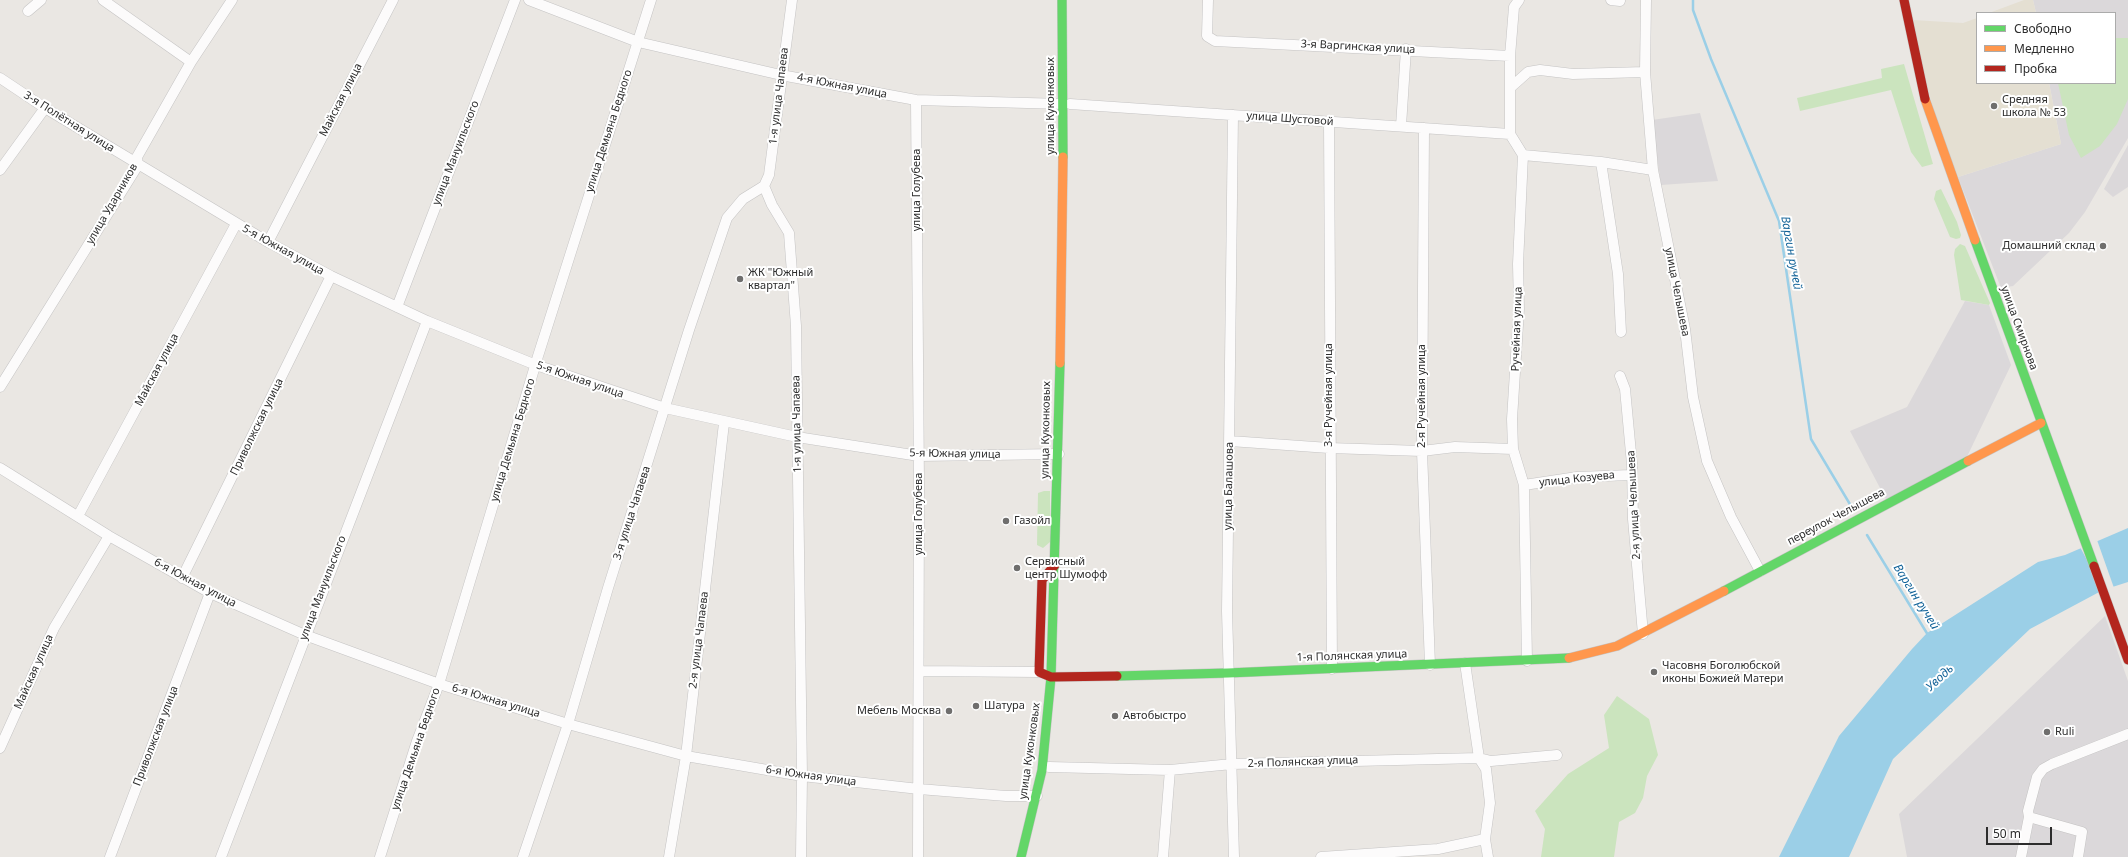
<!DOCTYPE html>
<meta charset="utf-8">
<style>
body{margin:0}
#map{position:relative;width:2128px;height:857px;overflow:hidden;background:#eae7e3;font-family:"Noto Sans",sans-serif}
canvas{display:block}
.legend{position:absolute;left:1976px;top:12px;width:140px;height:72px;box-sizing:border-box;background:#fff;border:1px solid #ababab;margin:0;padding:5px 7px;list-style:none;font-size:12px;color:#2d2d2d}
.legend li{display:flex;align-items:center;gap:8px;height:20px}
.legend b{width:20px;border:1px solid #ababab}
.scale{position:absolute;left:1986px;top:827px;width:66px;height:18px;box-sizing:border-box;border:2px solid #2d2d2d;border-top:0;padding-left:5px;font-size:12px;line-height:14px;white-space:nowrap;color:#2d2d2d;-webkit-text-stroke:3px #fff;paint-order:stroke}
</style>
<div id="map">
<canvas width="2128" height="857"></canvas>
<ul class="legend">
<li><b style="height:5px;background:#63d668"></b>Свободно</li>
<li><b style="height:5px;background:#ff974d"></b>Медленно</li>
<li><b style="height:5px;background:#b3261e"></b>Пробка</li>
</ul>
<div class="scale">50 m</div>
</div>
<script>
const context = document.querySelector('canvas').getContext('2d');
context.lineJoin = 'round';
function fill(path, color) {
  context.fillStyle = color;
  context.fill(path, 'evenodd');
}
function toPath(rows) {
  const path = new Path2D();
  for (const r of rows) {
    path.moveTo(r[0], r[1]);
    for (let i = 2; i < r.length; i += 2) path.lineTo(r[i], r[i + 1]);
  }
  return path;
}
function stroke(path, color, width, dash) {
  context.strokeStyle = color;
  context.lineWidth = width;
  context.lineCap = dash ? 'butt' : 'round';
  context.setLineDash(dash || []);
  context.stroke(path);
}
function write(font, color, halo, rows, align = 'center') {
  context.font = font + ' "Noto Sans",sans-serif';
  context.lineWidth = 4;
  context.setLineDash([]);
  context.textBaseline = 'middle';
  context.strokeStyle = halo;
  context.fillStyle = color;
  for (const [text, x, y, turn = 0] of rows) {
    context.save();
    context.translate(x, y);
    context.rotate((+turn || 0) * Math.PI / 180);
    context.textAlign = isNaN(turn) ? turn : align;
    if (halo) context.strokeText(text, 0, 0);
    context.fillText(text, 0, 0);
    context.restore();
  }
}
const industrial = toPath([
 [2033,0,2128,0,2128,138,2085,212,2069,233,2013,286,2001,288,1958,177,2061,144,2049,83,2115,83,2115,13,2036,13],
 [1700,113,1718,181,1661,185,1652,120],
 [2128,145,2128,187,2113,197,2104,189],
 [1965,301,1989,305,2011,365,1963,465,1889,505,1850,431,1907,407],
 [2105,616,2128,681,2128,857,1907,857,1899,814]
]);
const education = toPath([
 [2024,0,2033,0,2036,13,1989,13],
 [1977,18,1977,83,2049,83,2061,144,1958,177,1939,127,1926,83,1913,20,1963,23]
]);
const green = toPath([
 [2115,38,2128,38,2128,99,2117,124,2100,146,2081,158,2069,135,2058,83,2115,83],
 [1904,64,1933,164,1922,167,1911,152,1891,90,1800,111,1797,98,1882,78,1881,69],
 [1941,189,1957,222,1961,235,1960,238,1956,239,1950,237,1934,199,1936,191],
 [1960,244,1965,246,1990,303,1989,305,1961,300,1954,255,1955,249],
 [1044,491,1050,491,1050,542,1043,548,1037,545,1038,493],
 [1617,696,1649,719,1658,755,1647,776,1643,798,1635,813,1619,822,1614,857,1541,857,1545,829,1535,811,1568,774,1609,748,1604,715]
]);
const water = toPath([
 [2128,528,2128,582,2103,590,2030,629,1893,759,1849,857,1779,857,1839,736,1912,649,1927,633,2038,562,2065,555]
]);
const pier = toPath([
 [2097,540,2114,588,2104,592,2080,547]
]);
const stream = toPath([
 [1693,0,1693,10,1711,59,1779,221,1811,439,1854,511],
 [1867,535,1928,635]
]);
const street = toPath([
 [103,0,191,62],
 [529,0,638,42,781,75,916,100,1064,104],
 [792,0,769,175,764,186,772,205,789,233,796,326,802,776,801,857],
 [1208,0,1207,36,1215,41,1510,56],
 [1519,0,1514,7,1510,56,1510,134,1523,155,1518,264,1519,309,1512,419,1513,449,1524,485,1527,661],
 [1611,0,1620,1],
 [1646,0,1645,72,1653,170,1685,329,1693,397,1707,461,1731,517,1760,571],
 [28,11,41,0],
 [0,78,45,108,268,242,331,276,427,321,536,365,665,408,797,437,919,456,1059,454],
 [1510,88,1528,72,1540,70,1573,74,1645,72],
 [916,100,919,485,918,857],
 [1070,104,1510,134],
 [1233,115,1227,611,1234,857],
 [1329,121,1332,669],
 [1401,126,1406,49],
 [1424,128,1422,451,1430,665],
 [1523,155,1601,162,1653,170],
 [1601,162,1618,274,1621,332],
 [0,170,45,108],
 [268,242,393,0],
 [397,307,515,0],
 [1620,376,1625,389,1632,464,1633,519,1643,634],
 [0,387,138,165,137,157,191,62,232,0],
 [1230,441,1329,448,1422,451,1455,447,1513,449],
 [0,468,109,536,210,593,305,635,439,684,568,724,686,756,802,776,919,789,1006,796,1037,796],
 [1524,485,1577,477,1631,475],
 [78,516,236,224],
 [182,578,331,276],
 [1465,663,1479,758,1486,769,1490,803,1485,839,1488,857],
 [919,671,1039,672],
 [0,748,54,628,109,536],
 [1049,767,1170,770,1232,764,1479,758,1491,761,1557,755],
 [110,857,210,593],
 [221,857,427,321],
 [380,857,417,741,439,684,538,356,651,0],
 [523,857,568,724,608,588,689,330,727,218,743,199,764,186],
 [669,857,686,756,724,423],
 [1163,857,1170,770],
 [1321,857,1438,849,1485,839],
 [2021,857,2029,817],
 [2078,857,2082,832,2029,817,2028,811,2037,777,2043,769,2052,764,2128,734]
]);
const fast = toPath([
 [1062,0,1063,157],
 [1975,240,2094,566],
 [1724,591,1968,461],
 [1117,676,1228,673,1569,658],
 [1021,857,1042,770,1051,677,1060,363]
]);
const slow = toPath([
 [1925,99,1975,240],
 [1060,363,1063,157],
 [1968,461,2041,423],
 [1569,658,1617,646,1724,591]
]);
const jam = toPath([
 [1904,0,1925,99],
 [1055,565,1042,580,1039,672,1051,677,1117,676],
 [2094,566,2128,660]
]);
const markers = [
 [1994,106,4,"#6f6e6d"],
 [2103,246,4,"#6f6e6d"],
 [740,279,4,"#6f6e6d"],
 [1006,521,4,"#6f6e6d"],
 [1017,568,4,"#6f6e6d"],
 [1654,672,4,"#6f6e6d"],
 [976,706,4,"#6f6e6d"],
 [949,711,4,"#6f6e6d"],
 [1115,716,4,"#6f6e6d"],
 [2047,732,4,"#6f6e6d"]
];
const streetNames = [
 ["3-я Варгинская улица",1358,47,3],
 ["4-я Южная улица",842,86,11],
 ["1-я улица Чапаева",779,96,-83],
 ["Майская улица",341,100,-63],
 ["улица Куконковых",1051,106,-90],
 ["улица Шустовой",1290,119,4],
 ["3-я Полётная улица",69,122,32],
 ["улица Демьяна Бедного",609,131,-72],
 ["улица Мануильского",456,153,-69],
 ["улица Голубева",917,190,-90],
 ["улица Ударников",112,204,-60],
 ["5-я Южная улица",283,250,29],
 ["улица Челышева",1677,292,79],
 ["улица Смирнова",2019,328,70],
 ["Ручейная улица",1517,329,-88],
 ["Майская улица",157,370,-62],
 ["5-я Южная улица",580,380,19],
 ["3-я Ручейная улица",1329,395,-90],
 ["2-я Ручейная улица",1422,396,-90],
 ["1-я улица Чапаева",797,424,-91],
 ["Приволжская улица",257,427,-64],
 ["улица Куконковых",1046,430,-89],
 ["улица Демьяна Бедного",513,440,-73],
 ["5-я Южная улица",955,454,1],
 ["улица Козуева",1577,479,-6],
 ["улица Балашова",1229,486,-89],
 ["2-я улица Челышева",1634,505,-93],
 ["3-я улица Чапаева",632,513,-72],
 ["улица Голубева",919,514,-90],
 ["переулок Челышева",1836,517,-28],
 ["6-я Южная улица",195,583,28],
 ["улица Мануильского",323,588,-69],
 ["2-я улица Чапаева",699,640,-83],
 ["1-я Полянская улица",1352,656,-2],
 ["Майская улица",34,672,-66],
 ["6-я Южная улица",496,701,17],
 ["Приволжская улица",156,736,-69],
 ["улица Демьяна Бедного",416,749,-71],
 ["улица Куконковых",1030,751,-82],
 ["2-я Полянская улица",1303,762,-2],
 ["6-я Южная улица",811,776,8]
];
const poiNames = [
 ["Средняя",2002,100],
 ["школа № 53",2002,113],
 ["Домашний склад",2095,246,"right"],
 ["ЖК \"Южный",748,273],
 ["квартал\"",748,286],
 ["Газойл",1014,521],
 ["Сервисный",1025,562],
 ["центр Шумофф",1025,575],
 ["Часовня Боголюбской",1662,666],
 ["иконы Божией Матери",1662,679],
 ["Шатура",984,706],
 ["Мебель Москва",941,711,"right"],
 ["Автобыстро",1123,716],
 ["Ruli",2055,732]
];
const waterNames = [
 ["Варгин ручей",1791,253,80],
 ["Варгин ручей",1916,597,58],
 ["Уводь",1940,678,-43]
];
fill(industrial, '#dbd8da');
fill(education, '#e4dfd2');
fill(green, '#cbe4be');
fill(water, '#9bcfe7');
fill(pier, '#eae7e3');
stroke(stream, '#9bcfe7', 2.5);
stroke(street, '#c4c3c3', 11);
stroke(fast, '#c4c3c3', 10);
stroke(slow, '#c4c3c3', 10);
stroke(jam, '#c4c3c3', 10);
stroke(street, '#fcfbfb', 10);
stroke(fast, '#63d668', 9);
stroke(slow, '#ff974d', 9);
stroke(jam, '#b3261e', 9);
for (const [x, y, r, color] of markers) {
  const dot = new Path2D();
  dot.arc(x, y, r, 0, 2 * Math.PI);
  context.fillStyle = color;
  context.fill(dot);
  stroke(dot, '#fff', 1.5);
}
write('11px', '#2d2d2d', '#fff', streetNames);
write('11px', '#2d2d2d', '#fff', poiNames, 'left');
write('italic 12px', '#146499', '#fff', waterNames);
</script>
